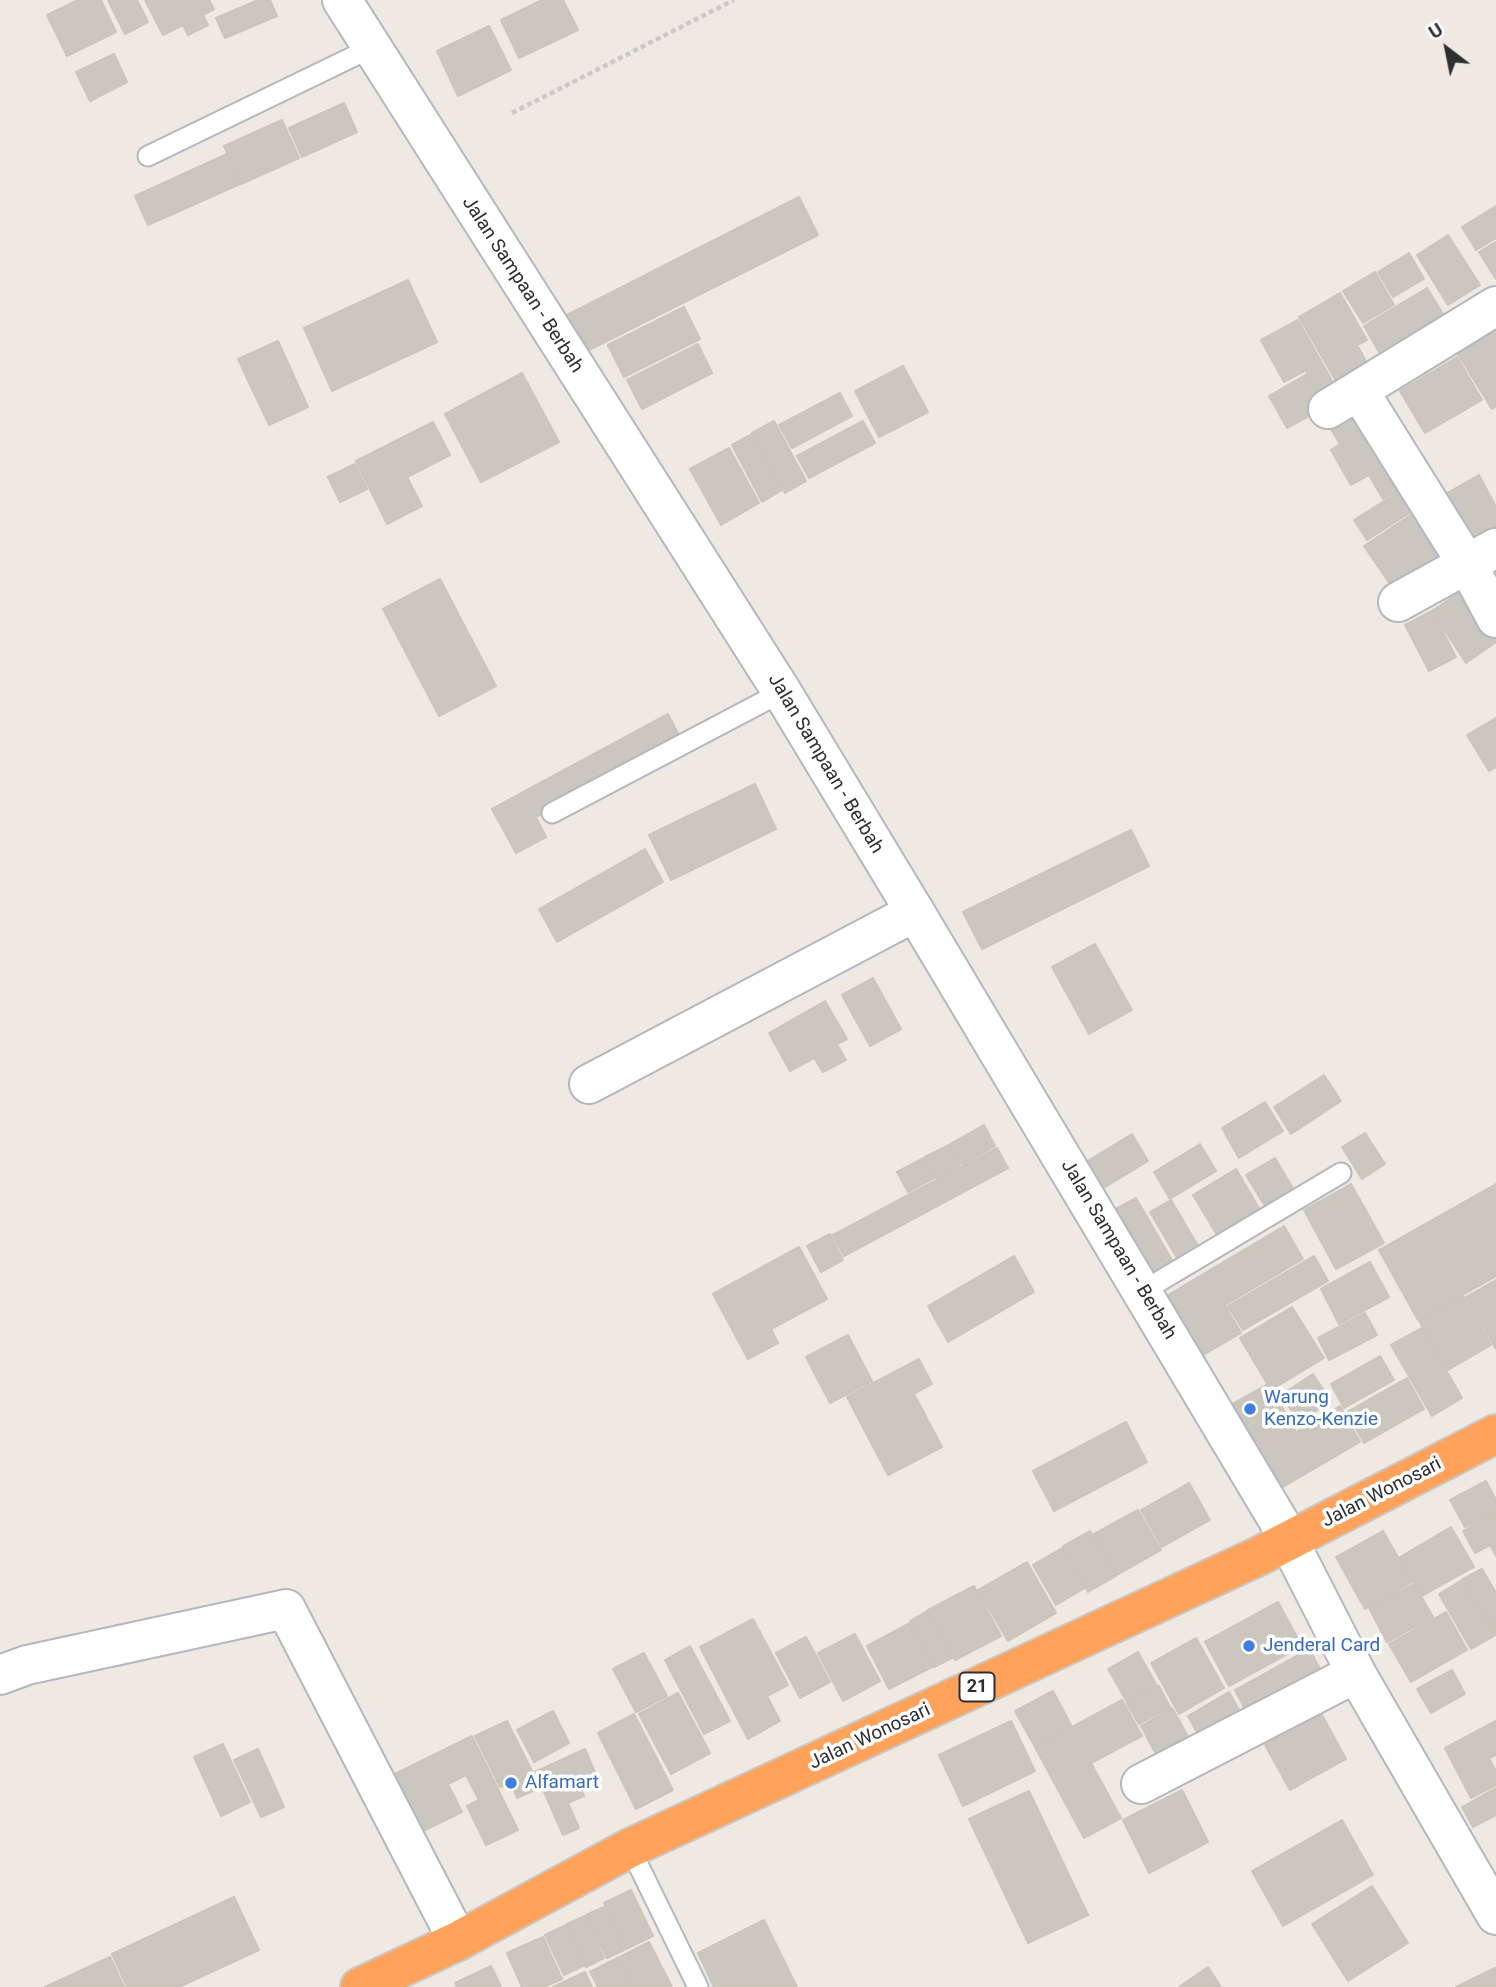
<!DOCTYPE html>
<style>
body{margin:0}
#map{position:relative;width:1496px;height:1987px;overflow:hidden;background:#efe9e1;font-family:Roboto,sans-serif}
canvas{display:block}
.north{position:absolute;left:1412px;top:14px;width:70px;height:70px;-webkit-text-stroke:5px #fff;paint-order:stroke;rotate:328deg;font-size:19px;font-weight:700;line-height:28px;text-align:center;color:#2e2e2e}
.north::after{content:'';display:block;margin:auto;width:24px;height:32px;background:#2e2e2e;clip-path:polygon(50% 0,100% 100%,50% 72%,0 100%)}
</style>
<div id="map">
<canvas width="1496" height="1987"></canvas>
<div class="north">U</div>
</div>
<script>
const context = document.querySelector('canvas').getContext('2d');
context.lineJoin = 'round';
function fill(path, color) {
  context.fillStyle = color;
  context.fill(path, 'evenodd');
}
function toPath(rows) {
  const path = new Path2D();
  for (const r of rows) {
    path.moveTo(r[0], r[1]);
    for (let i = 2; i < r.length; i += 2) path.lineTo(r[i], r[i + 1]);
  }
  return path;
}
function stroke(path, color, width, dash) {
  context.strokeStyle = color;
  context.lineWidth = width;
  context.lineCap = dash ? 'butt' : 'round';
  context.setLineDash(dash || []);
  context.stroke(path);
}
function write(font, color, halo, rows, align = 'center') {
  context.font = font + ' Roboto,sans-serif';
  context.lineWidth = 7;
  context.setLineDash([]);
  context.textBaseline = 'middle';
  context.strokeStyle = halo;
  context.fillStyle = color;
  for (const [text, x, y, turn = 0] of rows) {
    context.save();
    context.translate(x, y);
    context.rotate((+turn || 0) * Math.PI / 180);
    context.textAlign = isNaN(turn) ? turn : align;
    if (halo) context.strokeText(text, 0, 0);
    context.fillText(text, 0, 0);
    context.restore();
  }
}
const building = toPath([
 [78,0,101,0,116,32,67,56,47,15,78,0],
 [108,0,137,0,148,22,125,34,108,0],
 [145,0,209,0,214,9,203,15,208,25,188,35,183,25,163,35,145,0],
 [258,0,270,0,277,16,225,38,216,18,258,0],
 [542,0,563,0,578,30,519,58,501,20,542,0],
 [489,26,511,70,458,96,437,51,489,26],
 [114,54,127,82,90,101,76,72,114,54],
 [344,103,357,132,302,157,289,128,344,103],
 [282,120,299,158,241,184,224,146,282,120],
 [227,154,240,184,148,225,135,196,227,154],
 [799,197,818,235,581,354,563,317,799,197],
 [1496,206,1496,238,1476,250,1462,227,1496,206],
 [1448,235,1480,285,1448,305,1417,255,1448,235],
 [1496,242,1496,279,1479,252,1496,242],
 [1409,253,1424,279,1393,297,1378,272,1409,253],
 [1375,272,1394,305,1363,323,1343,291,1375,272],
 [408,280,437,342,332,391,304,328,408,280],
 [1427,288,1443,314,1379,352,1364,326,1427,288],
 [1340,293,1367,340,1357,345,1367,363,1336,381,1299,317,1340,293],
 [684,307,700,339,624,377,608,345,684,307],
 [1298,320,1342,399,1327,407,1306,370,1284,382,1261,340,1298,320],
 [1492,328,1496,334,1496,406,1492,409,1456,351,1492,328],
 [278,341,308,407,269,425,238,359,278,341],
 [698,344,712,373,642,409,627,380,698,344],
 [1457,357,1482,400,1425,433,1400,391,1457,357],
 [903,366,928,412,879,437,855,391,903,366],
 [522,373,559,442,481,482,445,414,522,373],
 [1307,374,1325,407,1287,428,1269,396,1307,374],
 [840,393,852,416,792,448,779,425,840,393],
 [1353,415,1410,483,1383,499,1369,475,1351,485,1331,450,1340,444,1331,429,1353,415],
 [774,421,806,481,785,493,752,433,774,421],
 [863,421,875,443,809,478,797,456,863,421],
 [433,422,450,455,407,477,422,506,387,524,356,461,433,422],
 [752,434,782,490,762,502,732,445,752,434],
 [729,448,759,503,721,525,690,469,729,448],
 [355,464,367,489,340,502,328,477,355,464],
 [1479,475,1496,507,1496,537,1471,550,1442,496,1479,475],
 [1403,489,1416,509,1367,540,1354,520,1403,489],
 [1417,511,1445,552,1392,587,1364,546,1417,511],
 [440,579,496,686,439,716,383,609,440,579],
 [1469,586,1496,625,1496,642,1466,663,1432,611,1469,586],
 [1432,611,1456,657,1429,671,1405,625,1432,611],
 [668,714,681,739,536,817,546,837,516,853,492,809,668,714],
 [1496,718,1496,767,1489,771,1467,735,1496,718],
 [755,784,776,829,671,880,649,835,755,784],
 [1131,830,1149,866,982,949,963,912,1131,830],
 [645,849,663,882,557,942,539,909,645,849],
 [1095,944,1132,1010,1089,1034,1052,967,1095,944],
 [873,978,901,1029,870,1046,842,995,873,978],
 [825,1001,847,1039,837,1044,846,1060,823,1072,814,1058,790,1071,769,1033,825,1001],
 [1324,1075,1341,1101,1291,1134,1274,1107,1324,1075],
 [1265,1102,1283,1131,1239,1158,1222,1128,1265,1102],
 [984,1125,995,1146,962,1164,950,1144,984,1125],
 [1365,1133,1385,1164,1362,1179,1342,1147,1365,1133],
 [1132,1134,1148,1161,1092,1195,1076,1168,1132,1134],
 [1200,1144,1216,1171,1170,1199,1154,1172,1200,1144],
 [949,1145,960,1165,936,1178,925,1157,949,1145],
 [997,1148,1008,1168,844,1256,833,1235,997,1148],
 [924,1158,934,1178,908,1192,897,1172,924,1158],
 [1275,1158,1294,1190,1266,1208,1246,1175,1275,1158],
 [1236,1169,1263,1215,1220,1240,1193,1195,1236,1169],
 [1351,1184,1384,1243,1336,1269,1304,1210,1351,1184],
 [1496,1184,1496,1276,1418,1320,1379,1250,1496,1184],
 [1136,1198,1176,1267,1153,1281,1112,1211,1136,1198],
 [1171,1200,1201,1251,1180,1263,1150,1212,1171,1200],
 [1284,1226,1303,1259,1225,1305,1241,1333,1198,1358,1163,1298,1284,1226],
 [830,1234,843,1260,821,1272,807,1246,830,1234],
 [799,1247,827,1299,771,1329,778,1343,748,1359,713,1294,799,1247],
 [1014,1256,1034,1292,948,1342,928,1306,1014,1256],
 [1314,1256,1328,1281,1243,1330,1228,1306,1314,1256],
 [1370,1262,1389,1297,1339,1324,1321,1289,1370,1262],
 [1496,1280,1496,1349,1466,1297,1496,1280],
 [1463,1296,1491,1345,1448,1370,1419,1321,1463,1296],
 [1292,1307,1324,1358,1271,1390,1240,1338,1292,1307],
 [1365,1313,1377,1335,1329,1360,1318,1338,1365,1313],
 [1422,1328,1462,1398,1432,1416,1391,1345,1422,1328],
 [848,1335,872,1381,830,1403,806,1357,848,1335],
 [1380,1356,1394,1380,1344,1408,1331,1384,1380,1356],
 [919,1359,932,1384,914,1394,942,1447,888,1475,847,1397,919,1359],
 [1313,1374,1331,1401,1299,1422,1281,1395,1313,1374],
 [1407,1378,1424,1409,1364,1443,1347,1412,1407,1378],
 [1266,1385,1279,1407,1238,1430,1225,1408,1266,1385],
 [1340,1406,1360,1442,1276,1491,1241,1431,1282,1407,1296,1432,1340,1406],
 [1126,1422,1147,1462,1054,1511,1033,1471,1126,1422],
 [1486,1481,1496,1500,1496,1511,1465,1527,1450,1500,1486,1481],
 [1189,1483,1210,1520,1162,1547,1141,1510,1189,1483],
 [1138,1510,1161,1550,1117,1575,1094,1534,1138,1510],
 [1495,1513,1496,1556,1490,1545,1475,1553,1463,1531,1495,1513],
 [1451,1527,1474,1567,1422,1596,1400,1557,1451,1527],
 [1090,1531,1116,1576,1088,1592,1063,1546,1090,1531],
 [1383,1531,1412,1582,1365,1609,1336,1557,1383,1531],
 [1062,1548,1085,1588,1056,1605,1033,1565,1062,1548],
 [1027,1562,1056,1613,1008,1641,978,1590,1027,1562],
 [1482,1569,1496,1593,1495,1635,1463,1579,1482,1569],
 [1462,1580,1494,1636,1471,1649,1439,1594,1462,1580],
 [1414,1584,1433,1617,1387,1642,1369,1608,1414,1584],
 [974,1586,1001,1636,955,1660,928,1610,974,1586],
 [1278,1602,1302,1646,1229,1686,1205,1642,1278,1602],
 [927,1611,952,1658,934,1667,910,1621,927,1611],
 [1446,1612,1467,1650,1411,1682,1389,1644,1446,1612],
 [753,1619,788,1685,767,1696,780,1721,748,1739,700,1647,753,1619],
 [910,1623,932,1667,889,1689,867,1646,910,1623],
 [855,1634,880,1681,843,1701,818,1653,855,1634],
 [806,1637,830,1682,800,1698,776,1653,806,1637],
 [1196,1638,1224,1688,1179,1714,1151,1663,1196,1638],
 [690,1646,730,1721,704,1734,665,1660,690,1646],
 [1309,1649,1325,1678,1250,1719,1235,1690,1309,1649],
 [1138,1652,1157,1686,1127,1702,1108,1669,1138,1652],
 [644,1653,667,1696,636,1712,613,1669,644,1653],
 [1452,1670,1465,1694,1431,1713,1417,1689,1452,1670],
 [1159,1686,1170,1707,1139,1724,1127,1704,1159,1686],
 [1053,1691,1072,1727,1035,1747,1015,1711,1053,1691],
 [1229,1692,1244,1719,1203,1743,1188,1716,1229,1692],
 [678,1693,710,1753,671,1774,639,1714,678,1693],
 [1122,1700,1142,1736,1091,1763,1121,1818,1084,1838,1035,1747,1122,1700],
 [1172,1708,1190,1740,1158,1758,1141,1726,1172,1708],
 [553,1711,569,1743,534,1762,517,1730,553,1711],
 [634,1714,673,1790,636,1809,598,1733,634,1714],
 [1322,1715,1346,1759,1290,1790,1265,1745,1322,1715],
 [507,1721,532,1771,500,1787,475,1736,507,1721],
 [1011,1721,1035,1771,963,1806,939,1755,1011,1721],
 [1496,1721,1496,1755,1489,1758,1496,1771,1496,1785,1471,1798,1445,1748,1496,1721],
 [472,1736,518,1830,486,1845,467,1806,479,1800,466,1775,448,1784,462,1812,421,1832,393,1775,472,1736],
 [223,1744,250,1802,221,1816,194,1757,223,1744],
 [258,1749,284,1807,261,1817,234,1760,258,1749],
 [585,1749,596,1775,578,1783,584,1796,568,1803,579,1828,563,1835,542,1787,517,1798,511,1783,585,1749],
 [1496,1788,1496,1815,1473,1827,1462,1807,1496,1788],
 [1182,1790,1208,1842,1149,1873,1123,1820,1182,1790],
 [1029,1791,1088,1915,1028,1943,969,1819,1029,1791],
 [1342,1820,1373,1875,1283,1926,1252,1871,1342,1820],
 [1372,1886,1408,1943,1348,1981,1312,1924,1372,1886],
 [631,1890,653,1936,626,1949,604,1903,631,1890],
 [234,1897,259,1950,179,1987,127,1987,112,1954,234,1897],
 [604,1907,624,1950,607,1958,586,1915,604,1907],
 [585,1916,604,1958,586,1967,567,1924,585,1916],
 [764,1920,797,1987,714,1987,698,1953,764,1920],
 [566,1925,585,1965,564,1975,545,1935,566,1925],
 [543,1937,562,1979,544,1987,522,1987,507,1953,543,1937],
 [649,1942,672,1987,635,1987,620,1957,649,1942],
 [110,1957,124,1987,45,1987,110,1957],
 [619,1957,633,1987,598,1987,590,1972,619,1957],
 [491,1966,501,1987,457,1987,455,1983,491,1966],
 [1208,1967,1221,1987,1179,1987,1208,1967],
 [1495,1968,1496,1987,1456,1987,1495,1968],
 [585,1972,592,1987,553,1987,585,1972]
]);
const path = toPath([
 [512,113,734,0]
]);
const lane = toPath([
 [148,156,371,48],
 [552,813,782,692],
 [1143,1291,1341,1173],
 [630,1848,698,1987]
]);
const street = toPath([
 [1359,391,1467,564,1496,618],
 [1328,409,1496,306],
 [1398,602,1496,548],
 [589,1084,915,912],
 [0,1675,27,1665,286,1609,458,1941],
 [1141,1784,1356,1673]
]);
const secondary = toPath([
 [342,0,782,692,915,912,1278,1520,1356,1673,1496,1915]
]);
const highway = toPath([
 [360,1987,458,1941,630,1848,1259,1556,1496,1434]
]);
const markers = [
 [1250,1409,7,"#3f7fe0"],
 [1249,1646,7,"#3f7fe0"],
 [511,1783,7,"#3f7fe0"]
];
const shields = [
 [977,1687,35]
];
const shieldNames = [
 ["21",977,1687]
];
const streetNames = [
 ["Jalan Sampaan - Berbah",522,285,57],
 ["Jalan Sampaan - Berbah",825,764,59],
 ["Jalan Sampaan - Berbah",1118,1250,59],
 ["Jalan Wonosari",1382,1493,-27],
 ["Jalan Wonosari",870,1737,-25]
];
const shopNames = [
 ["Warung",1264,1398],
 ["Kenzo-Kenzie",1264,1420],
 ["Jenderal Card",1263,1646],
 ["Alfamart",525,1783]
];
fill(building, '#cbc7bf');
stroke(building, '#cbc5ba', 2);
stroke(lane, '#b4b7c1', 23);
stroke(street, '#b4b7c1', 42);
stroke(secondary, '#b4b7c1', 42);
stroke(highway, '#c9c9c9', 42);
stroke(path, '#c9c9c9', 4.5, [5, 3.5]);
stroke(lane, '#fff', 19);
stroke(street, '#fff', 38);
stroke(secondary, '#fff', 38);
stroke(highway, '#ffa35c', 38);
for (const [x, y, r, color] of markers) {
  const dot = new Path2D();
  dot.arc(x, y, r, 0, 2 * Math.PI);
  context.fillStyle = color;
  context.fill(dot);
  stroke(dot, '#fff', 2.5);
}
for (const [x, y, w] of shields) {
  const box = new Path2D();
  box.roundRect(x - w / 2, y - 14.5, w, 29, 5);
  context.fillStyle = '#fff';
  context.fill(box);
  stroke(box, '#2e2e2e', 2);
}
write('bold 18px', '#2e2e2e', null, shieldNames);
write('19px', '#2e2e2e', '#fff', streetNames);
write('19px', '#366cbe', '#fff', shopNames, 'left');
</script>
